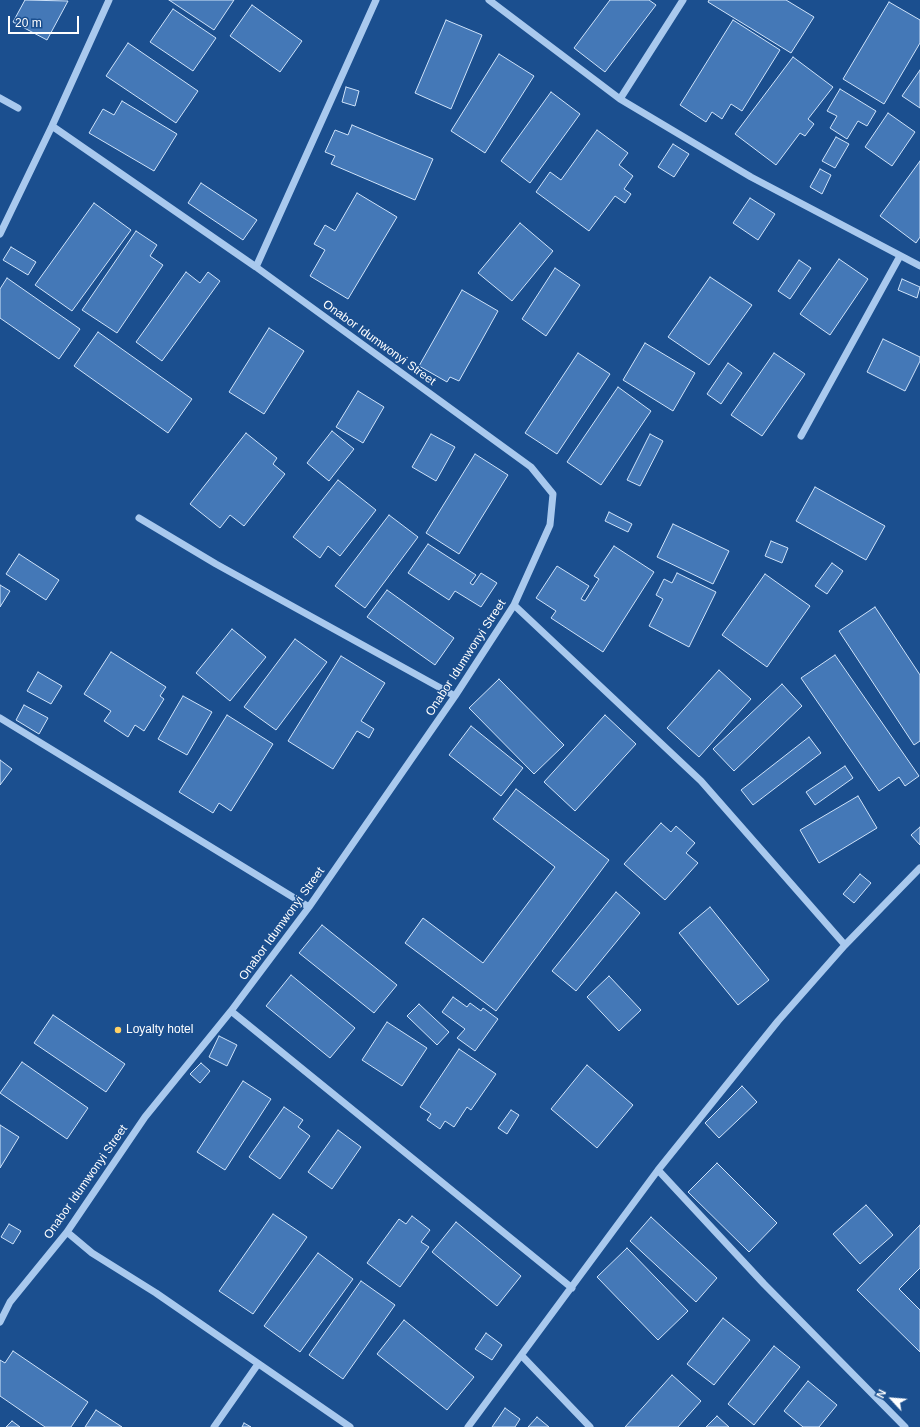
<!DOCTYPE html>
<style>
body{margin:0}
#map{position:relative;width:920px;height:1427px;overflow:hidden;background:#1b4f8f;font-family:Arial,sans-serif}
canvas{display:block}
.north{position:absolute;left:872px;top:1379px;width:40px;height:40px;-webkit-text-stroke:3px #1b4f8f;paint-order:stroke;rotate:296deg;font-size:11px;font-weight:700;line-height:16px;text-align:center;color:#fff}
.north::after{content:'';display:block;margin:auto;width:14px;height:18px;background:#fff;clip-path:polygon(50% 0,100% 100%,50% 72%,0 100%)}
.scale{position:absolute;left:8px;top:16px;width:71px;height:18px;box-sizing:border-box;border:2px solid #fff;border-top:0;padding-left:5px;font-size:12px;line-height:14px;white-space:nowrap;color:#fff;-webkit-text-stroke:3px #1b4f8f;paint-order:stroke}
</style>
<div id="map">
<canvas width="920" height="1427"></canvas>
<div class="north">N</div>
<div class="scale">20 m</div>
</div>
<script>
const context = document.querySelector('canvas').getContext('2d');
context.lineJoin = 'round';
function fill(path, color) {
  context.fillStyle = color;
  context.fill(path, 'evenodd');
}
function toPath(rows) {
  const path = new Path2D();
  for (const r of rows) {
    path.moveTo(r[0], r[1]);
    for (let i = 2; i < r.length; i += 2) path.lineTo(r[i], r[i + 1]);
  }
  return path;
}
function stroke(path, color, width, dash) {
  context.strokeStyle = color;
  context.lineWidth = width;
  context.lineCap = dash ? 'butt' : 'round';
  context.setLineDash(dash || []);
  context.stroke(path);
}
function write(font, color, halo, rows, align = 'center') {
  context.font = font + ' Arial,sans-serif';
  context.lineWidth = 3;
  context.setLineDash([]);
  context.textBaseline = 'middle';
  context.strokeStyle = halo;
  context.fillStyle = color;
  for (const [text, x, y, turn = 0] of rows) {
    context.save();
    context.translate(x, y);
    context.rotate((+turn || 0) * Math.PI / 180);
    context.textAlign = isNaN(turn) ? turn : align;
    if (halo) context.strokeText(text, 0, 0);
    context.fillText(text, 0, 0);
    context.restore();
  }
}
const building = toPath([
 [25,0,68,1,47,40,13,22,25,0],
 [169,0,234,0,214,30,169,0],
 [610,0,649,0,656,5,605,72,574,48,610,0],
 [709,0,786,0,814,17,791,53,708,2,709,0],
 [889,2,920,20,920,43,884,104,843,79,889,2],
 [252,5,302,41,280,72,230,36,252,5],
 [173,9,216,38,193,71,150,42,173,9],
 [446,20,482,35,451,109,415,93,446,20],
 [733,20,780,50,742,111,731,104,722,119,712,112,706,122,680,105,733,20],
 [128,43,198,91,176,123,106,76,128,43],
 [499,54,534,76,485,153,451,131,499,54],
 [793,57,833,87,808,119,814,124,805,136,800,133,776,165,735,134,793,57],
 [920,70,920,108,902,96,920,70],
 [346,87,359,91,355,106,342,102,346,87],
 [840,89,876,111,867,126,858,121,847,139,830,128,837,116,827,111,840,89],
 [551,92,580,114,530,183,501,161,551,92],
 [122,101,177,134,154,171,89,133,103,109,114,115,122,101],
 [888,113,915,132,892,166,865,147,888,113],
 [352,125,433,159,415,200,331,164,335,156,325,152,335,130,348,135,352,125],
 [597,130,628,153,619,165,633,176,624,189,631,194,625,203,615,196,589,231,536,192,550,172,561,180,597,130],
 [836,137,849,144,835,168,822,161,836,137],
 [673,144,689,154,674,177,658,167,673,144],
 [920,161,920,237,916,243,880,216,920,161],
 [820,169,831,175,822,194,810,187,820,169],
 [201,183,257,220,243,240,188,203,201,183],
 [357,193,397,217,348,299,310,276,325,250,314,244,325,225,335,231,357,193],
 [750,198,775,214,758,240,733,223,750,198],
 [94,203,131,230,72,311,35,285,94,203],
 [520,223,553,251,512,301,478,273,520,223],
 [136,231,157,245,150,256,163,265,117,333,82,310,136,231],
 [11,247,36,262,28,275,3,260,11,247],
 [839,259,868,279,830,335,800,314,839,259],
 [799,260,811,268,790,299,778,291,799,260],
 [555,268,580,285,546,336,522,319,555,268],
 [186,272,200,283,208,272,220,281,162,361,136,342,186,272],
 [710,277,752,305,709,365,668,337,710,277],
 [7,278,80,329,59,359,0,318,0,289,7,278],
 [902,279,920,287,917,298,898,290,902,279],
 [462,290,498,311,459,381,450,377,447,382,419,366,462,290],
 [269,328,304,351,264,414,229,392,269,328],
 [98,332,192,399,168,433,74,366,98,332],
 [883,339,920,357,920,361,905,391,867,372,883,339],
 [645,343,695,373,673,411,623,380,645,343],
 [578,353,610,374,557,454,525,433,578,353],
 [774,353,805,374,762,436,731,415,774,353],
 [728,363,742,373,721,404,707,394,728,363],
 [618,387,651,411,601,485,567,462,618,387],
 [358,391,384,407,363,443,336,427,358,391],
 [332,431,354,449,329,481,307,463,332,431],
 [246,433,277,458,273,464,285,474,244,526,230,515,220,528,190,504,246,433],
 [431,434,455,447,436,481,412,467,431,434],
 [650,434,663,441,640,486,627,480,650,434],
 [475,454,508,475,459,554,426,533,475,454],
 [338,480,376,510,340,556,328,546,320,558,293,537,338,480],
 [815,487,885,526,866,560,796,521,815,487],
 [609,512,632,524,628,532,605,521,609,512],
 [389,515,418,537,365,608,335,586,389,515],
 [673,524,729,551,713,584,657,557,673,524],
 [771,541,788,548,782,563,765,556,771,541],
 [428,544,476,575,470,583,473,585,481,573,497,583,481,607,455,591,449,600,408,573,428,544],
 [614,546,654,572,603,652,551,618,556,611,536,598,557,566,589,586,581,599,585,601,599,579,594,576,614,546],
 [19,554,59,580,46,600,6,574,19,554],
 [832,563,843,571,827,594,815,586,832,563],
 [677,573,716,592,689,647,649,626,663,599,656,595,664,579,672,583,677,573],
 [765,574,810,606,767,667,722,635,765,574],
 [0,585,10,591,0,607,0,585],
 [387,590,454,638,435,665,367,617,387,590],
 [875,607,920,675,920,741,914,745,839,631,875,607],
 [232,629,266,657,230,701,196,673,232,629],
 [295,639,327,662,276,730,244,707,295,639],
 [111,652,166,687,160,696,164,699,144,731,135,725,128,737,104,721,111,711,84,694,111,652],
 [835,655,919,776,905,786,899,777,879,791,801,678,835,655],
 [341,656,385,683,361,721,374,729,369,738,357,731,333,769,288,741,341,656],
 [719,670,751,699,699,757,667,728,719,670],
 [38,672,62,686,51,704,27,691,38,672],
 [499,679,564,745,534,774,469,708,499,679],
 [782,684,802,706,734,771,713,749,782,684],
 [183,696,212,712,187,755,158,739,183,696],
 [24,705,48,718,39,734,16,720,24,705],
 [227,715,273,744,231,811,219,803,213,813,179,792,227,715],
 [605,715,636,744,575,811,544,782,605,715],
 [471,726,523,768,501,796,449,755,471,726],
 [809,737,821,753,753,805,741,790,809,737],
 [0,760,12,769,0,785,0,760],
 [845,766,853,778,815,805,806,792,845,766],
 [516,789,609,860,496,1011,405,943,423,918,483,963,555,867,493,819,516,789],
 [858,796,877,828,819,863,800,830,858,796],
 [661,823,671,832,676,826,695,843,686,853,698,863,665,900,624,864,661,823],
 [920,827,920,845,911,835,920,827],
 [860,874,871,883,854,903,843,894,860,874],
 [616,892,640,913,576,991,552,971,616,892],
 [710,907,769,980,738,1005,679,933,710,907],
 [322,925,397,985,374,1013,299,953,322,925],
 [291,975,355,1028,330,1058,266,1006,291,975],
 [609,976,641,1010,619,1031,587,997,609,976],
 [453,997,467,1007,470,1003,481,1011,483,1008,498,1019,475,1051,457,1038,465,1029,442,1012,453,997],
 [419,1004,449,1032,437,1045,407,1016,419,1004],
 [53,1015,125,1064,106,1092,34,1043,53,1015],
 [387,1022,427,1048,402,1086,362,1060,387,1022],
 [219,1036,237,1045,227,1066,209,1057,219,1036],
 [459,1049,496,1074,471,1110,467,1107,454,1127,445,1121,440,1129,427,1120,431,1114,420,1107,459,1049],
 [22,1062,88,1108,67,1139,0,1093,22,1062],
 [201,1063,210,1071,200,1083,190,1074,201,1063],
 [587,1065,633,1105,597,1148,551,1109,587,1065],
 [243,1081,271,1099,225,1170,197,1152,243,1081],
 [742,1086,757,1102,719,1138,705,1123,742,1086],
 [284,1107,303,1120,298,1127,310,1136,280,1179,249,1157,284,1107],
 [511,1110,519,1115,507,1134,498,1128,511,1110],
 [0,1125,19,1137,0,1168,0,1125],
 [338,1130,361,1147,332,1189,308,1172,338,1130],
 [717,1163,777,1223,749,1252,688,1192,717,1163],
 [866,1205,893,1235,860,1264,833,1234,866,1205],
 [273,1214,307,1237,253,1314,219,1291,273,1214],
 [412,1216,430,1230,421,1242,429,1247,400,1287,367,1263,399,1219,406,1224,412,1216],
 [651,1217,717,1278,696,1302,630,1241,651,1217],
 [456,1222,521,1276,497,1306,432,1252,456,1222],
 [9,1224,21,1231,13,1244,1,1237,9,1224],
 [920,1225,920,1268,899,1289,920,1310,920,1352,857,1290,920,1225],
 [627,1248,688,1311,658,1340,597,1277,627,1248],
 [318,1253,353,1279,300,1352,264,1326,318,1253],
 [361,1281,395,1305,343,1379,309,1355,361,1281],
 [723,1318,750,1340,714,1385,687,1364,723,1318],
 [404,1320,474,1377,447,1410,377,1354,404,1320],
 [486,1333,502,1345,492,1360,475,1349,486,1333],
 [774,1346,800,1367,754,1425,728,1404,774,1346],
 [13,1351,88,1402,71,1427,45,1427,0,1396,0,1360,5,1363,13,1351],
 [672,1375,701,1401,678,1427,625,1427,672,1375],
 [808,1381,837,1405,819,1427,803,1427,784,1411,808,1381],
 [505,1408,520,1419,515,1427,492,1427,505,1408],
 [96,1410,122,1427,85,1427,96,1410],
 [717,1416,729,1427,706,1427,717,1416],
 [537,1417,549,1427,528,1427,537,1417],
 [12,1421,20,1427,6,1427,12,1421],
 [244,1423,251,1427,242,1427,244,1423]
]);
const minor = toPath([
 [489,0,620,99,751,177,920,266],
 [0,98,18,108],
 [620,99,683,0],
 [0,234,52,126,109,0],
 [256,267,376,0],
 [801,436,900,256],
 [139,518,216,564,455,696],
 [514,605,701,781,845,945],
 [0,718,309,907],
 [231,1011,572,1288],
 [658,1170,764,1284,905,1427],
 [67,1232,92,1253,156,1293,350,1427],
 [0,1322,10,1302,67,1232,145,1117,231,1011,309,907,455,696,514,605,550,525,553,494,531,467,256,267,52,126],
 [522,1356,590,1427],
 [214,1427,258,1364],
 [468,1427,658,1170,778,1021,845,945,920,868]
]);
const markers = [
 [118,1030,4,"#ffd166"]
];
const streetNames = [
 ["Onabor Idumwonyi Street",379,343,36],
 ["Onabor Idumwonyi Street",466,658,-57],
 ["Onabor Idumwonyi Street",282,924,-54],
 ["Onabor Idumwonyi Street",86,1182,-55]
];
const poiNames = [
 ["Loyalty hotel",126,1030]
];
fill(building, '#4478b7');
stroke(building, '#cfe3fa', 1);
stroke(minor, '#a9c9ee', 7);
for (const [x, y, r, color] of markers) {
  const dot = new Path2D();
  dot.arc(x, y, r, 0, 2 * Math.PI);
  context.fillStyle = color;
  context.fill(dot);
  stroke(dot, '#1b4f8f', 1.5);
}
write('12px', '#fff', '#1b4f8f', streetNames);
write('12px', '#fff', '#1b4f8f', poiNames, 'left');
</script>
